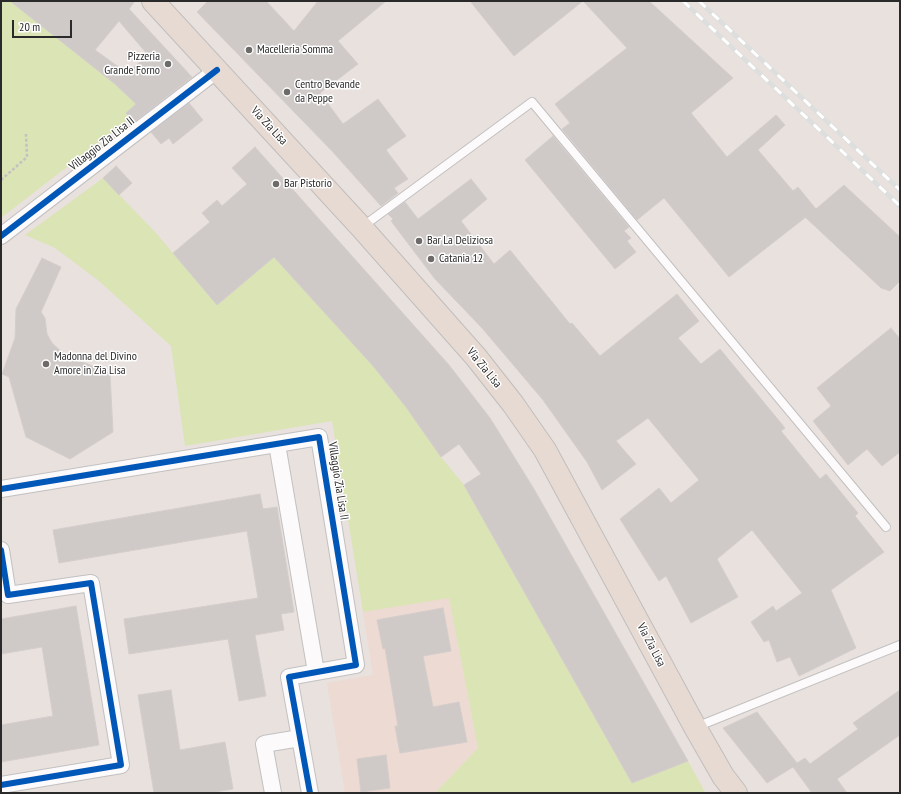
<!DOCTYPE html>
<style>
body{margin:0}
#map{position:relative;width:901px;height:794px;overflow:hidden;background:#e9e1de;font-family:"PT Sans Narrow",sans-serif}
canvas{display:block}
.frame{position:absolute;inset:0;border:2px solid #2a2a2a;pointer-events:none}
.scale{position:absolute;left:12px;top:20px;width:60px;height:18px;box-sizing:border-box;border:2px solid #2a2a2a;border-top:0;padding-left:5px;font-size:12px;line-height:14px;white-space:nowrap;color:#2a2a2a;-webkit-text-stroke:3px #fff;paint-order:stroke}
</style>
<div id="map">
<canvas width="901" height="794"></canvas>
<div class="frame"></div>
<div class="scale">20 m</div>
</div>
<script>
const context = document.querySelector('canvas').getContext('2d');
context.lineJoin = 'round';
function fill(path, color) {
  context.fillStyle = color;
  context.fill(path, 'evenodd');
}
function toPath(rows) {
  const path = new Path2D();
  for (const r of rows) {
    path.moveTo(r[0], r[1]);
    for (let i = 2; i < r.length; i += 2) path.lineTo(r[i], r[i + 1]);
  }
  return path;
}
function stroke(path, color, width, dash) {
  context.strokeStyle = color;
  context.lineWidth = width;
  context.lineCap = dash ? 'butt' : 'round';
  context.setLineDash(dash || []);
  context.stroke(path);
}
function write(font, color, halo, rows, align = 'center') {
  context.font = font + ' "PT Sans Narrow",sans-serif';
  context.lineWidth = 3;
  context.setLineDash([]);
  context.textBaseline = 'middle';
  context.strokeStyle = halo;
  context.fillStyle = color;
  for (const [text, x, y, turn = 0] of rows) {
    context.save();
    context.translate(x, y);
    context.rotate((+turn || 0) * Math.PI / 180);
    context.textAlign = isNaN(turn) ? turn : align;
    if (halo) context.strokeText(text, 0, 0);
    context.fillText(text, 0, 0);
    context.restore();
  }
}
const education = toPath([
 [449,597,478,748,435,793,345,793,327,683,373,675,363,612]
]);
const green = toPath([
 [1,1,10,1,115,84,136,104,126,113,130,118,1,218],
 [103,178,156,233,217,305,274,257,374,367,406,407,441,457,464,485,632,783,688,761,705,792,435,793,478,748,449,598,363,612,332,421,185,446,171,346,99,281,55,248,25,235]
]);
const building = toPath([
 [10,1,135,1,129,9,192,77,134,122,126,113,136,104,115,84,10,1],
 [119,21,148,55,127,73,95,50,119,21],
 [208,1,266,1,294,31,318,1,386,1,338,41,358,64,320,93,343,124,378,99,406,136,386,150,408,179,394,188,398,193,381,206,332,151,197,12,208,1],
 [470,1,583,1,514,56,470,1],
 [583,1,649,1,733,78,691,113,727,157,776,115,785,125,758,150,793,191,798,187,816,209,844,185,900,237,900,281,890,291,881,288,805,217,806,217,729,277,664,198,637,220,562,129,570,123,555,104,627,48,583,1],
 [189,103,203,120,173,144,169,138,161,144,151,132,189,103],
 [553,136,629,227,624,231,631,238,627,241,636,252,615,269,525,160,553,136],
 [255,147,449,365,490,418,534,489,688,761,632,783,464,485,481,474,459,444,441,457,406,407,374,367,274,257,217,305,173,253,210,222,202,213,217,200,222,206,247,184,232,168,255,147],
 [116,166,132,183,119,195,103,178,116,166],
 [471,179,487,199,461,221,494,264,510,250,570,324,572,323,600,356,677,294,699,321,678,338,701,364,720,349,785,428,781,431,820,479,826,474,858,513,855,516,884,552,831,590,856,648,799,676,790,657,777,662,769,640,764,642,751,622,773,606,776,611,802,593,752,530,717,559,738,597,691,623,666,576,659,581,620,519,659,488,671,503,699,480,648,418,616,441,636,464,602,490,587,462,543,400,482,328,435,279,391,221,393,219,388,214,405,202,418,219,471,179],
 [42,258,61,267,41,312,45,318,47,334,52,343,63,353,110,374,113,432,70,459,26,437,9,377,2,374,15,338,16,309,42,258],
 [891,328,900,339,900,452,882,466,867,449,848,465,813,421,831,406,817,388,891,328],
 [260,494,263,509,277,507,294,612,281,614,284,630,255,635,266,696,239,701,228,639,129,654,124,619,258,598,247,531,59,563,53,530,260,494],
 [76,606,99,745,1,762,1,725,53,716,42,647,1,654,1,619,76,606],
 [443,608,451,651,423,656,433,707,459,702,467,742,400,753,395,726,398,726,385,648,383,649,377,620,443,608],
 [171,690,180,750,225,742,233,789,209,793,154,793,138,695,171,690],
 [900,690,900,735,837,779,847,793,812,793,793,767,767,783,723,728,757,712,797,763,805,758,810,764,858,729,853,723,900,690],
 [386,755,390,788,361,792,357,759,386,755]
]);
const path = toPath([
 [1,180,27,157,26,134]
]);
const lane = toPath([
 [362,227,532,102,886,527],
 [696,727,900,645]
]);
const street = toPath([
 [1,236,217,70],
 [277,444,316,672],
 [1,489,319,437,356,665,289,677,310,793],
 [1,550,8,595,91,583,121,765,1,785],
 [273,793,264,744,300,738]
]);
const primary = toPath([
 [153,1,361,227,476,357,513,404,545,450,695,727,723,776,736,793]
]);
const rail = toPath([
 [683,1,900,206],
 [699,1,900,190]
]);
const cycleway = toPath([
 [1,236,217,70],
 [1,489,319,437,356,665,289,677,310,793],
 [1,550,8,595,91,583,121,765,1,785]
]);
const markers = [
 [249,50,4,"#6d6a69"],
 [168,64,4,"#6d6a69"],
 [287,92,4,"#6d6a69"],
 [276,184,4,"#6d6a69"],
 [419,241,4,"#6d6a69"],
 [431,259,4,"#6d6a69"],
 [46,364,4,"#6d6a69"]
];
const poiNames = [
 ["Macelleria Somma",257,50],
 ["Pizzeria",160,57,"right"],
 ["Grande Forno",160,71,"right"],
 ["Centro Bevande",295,85],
 ["da Peppe",295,99],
 ["Bar Pistorio",284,184],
 ["Bar La Deliziosa",427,241],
 ["Catania 12",439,259],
 ["Madonna del Divino",54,357],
 ["Amore in Zia Lisa",54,371]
];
const streetNames = [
 ["Via Zia Lisa",269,126,47],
 ["Villaggio Zia Lisa II",102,144,-38],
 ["Via Zia Lisa",484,368,51],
 ["Villaggio Zia Lisa II",338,481,81],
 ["Via Zia Lisa",651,645,62]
];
fill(education, '#eddad2');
fill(green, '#dbe4b5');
fill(building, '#cfcac8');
stroke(building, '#d4cdcb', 1);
stroke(lane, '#c2c0c1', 10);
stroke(street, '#c2c0c1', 18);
stroke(primary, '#c0bebd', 24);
stroke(path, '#c3c2c2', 2.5, [3, 2]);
stroke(lane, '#fcfafa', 8);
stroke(street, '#fcfafa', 16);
stroke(primary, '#e7dad2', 22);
stroke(rail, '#dddede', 4.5);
stroke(rail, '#fff', 3, [9]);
stroke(cycleway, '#0057b8', 6);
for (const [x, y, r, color] of markers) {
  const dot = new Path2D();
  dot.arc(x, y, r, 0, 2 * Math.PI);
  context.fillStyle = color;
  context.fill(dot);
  stroke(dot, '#fff', 1.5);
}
write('12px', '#2a2a2a', '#fff', poiNames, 'left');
write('12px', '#2a2a2a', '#fff', streetNames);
</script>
